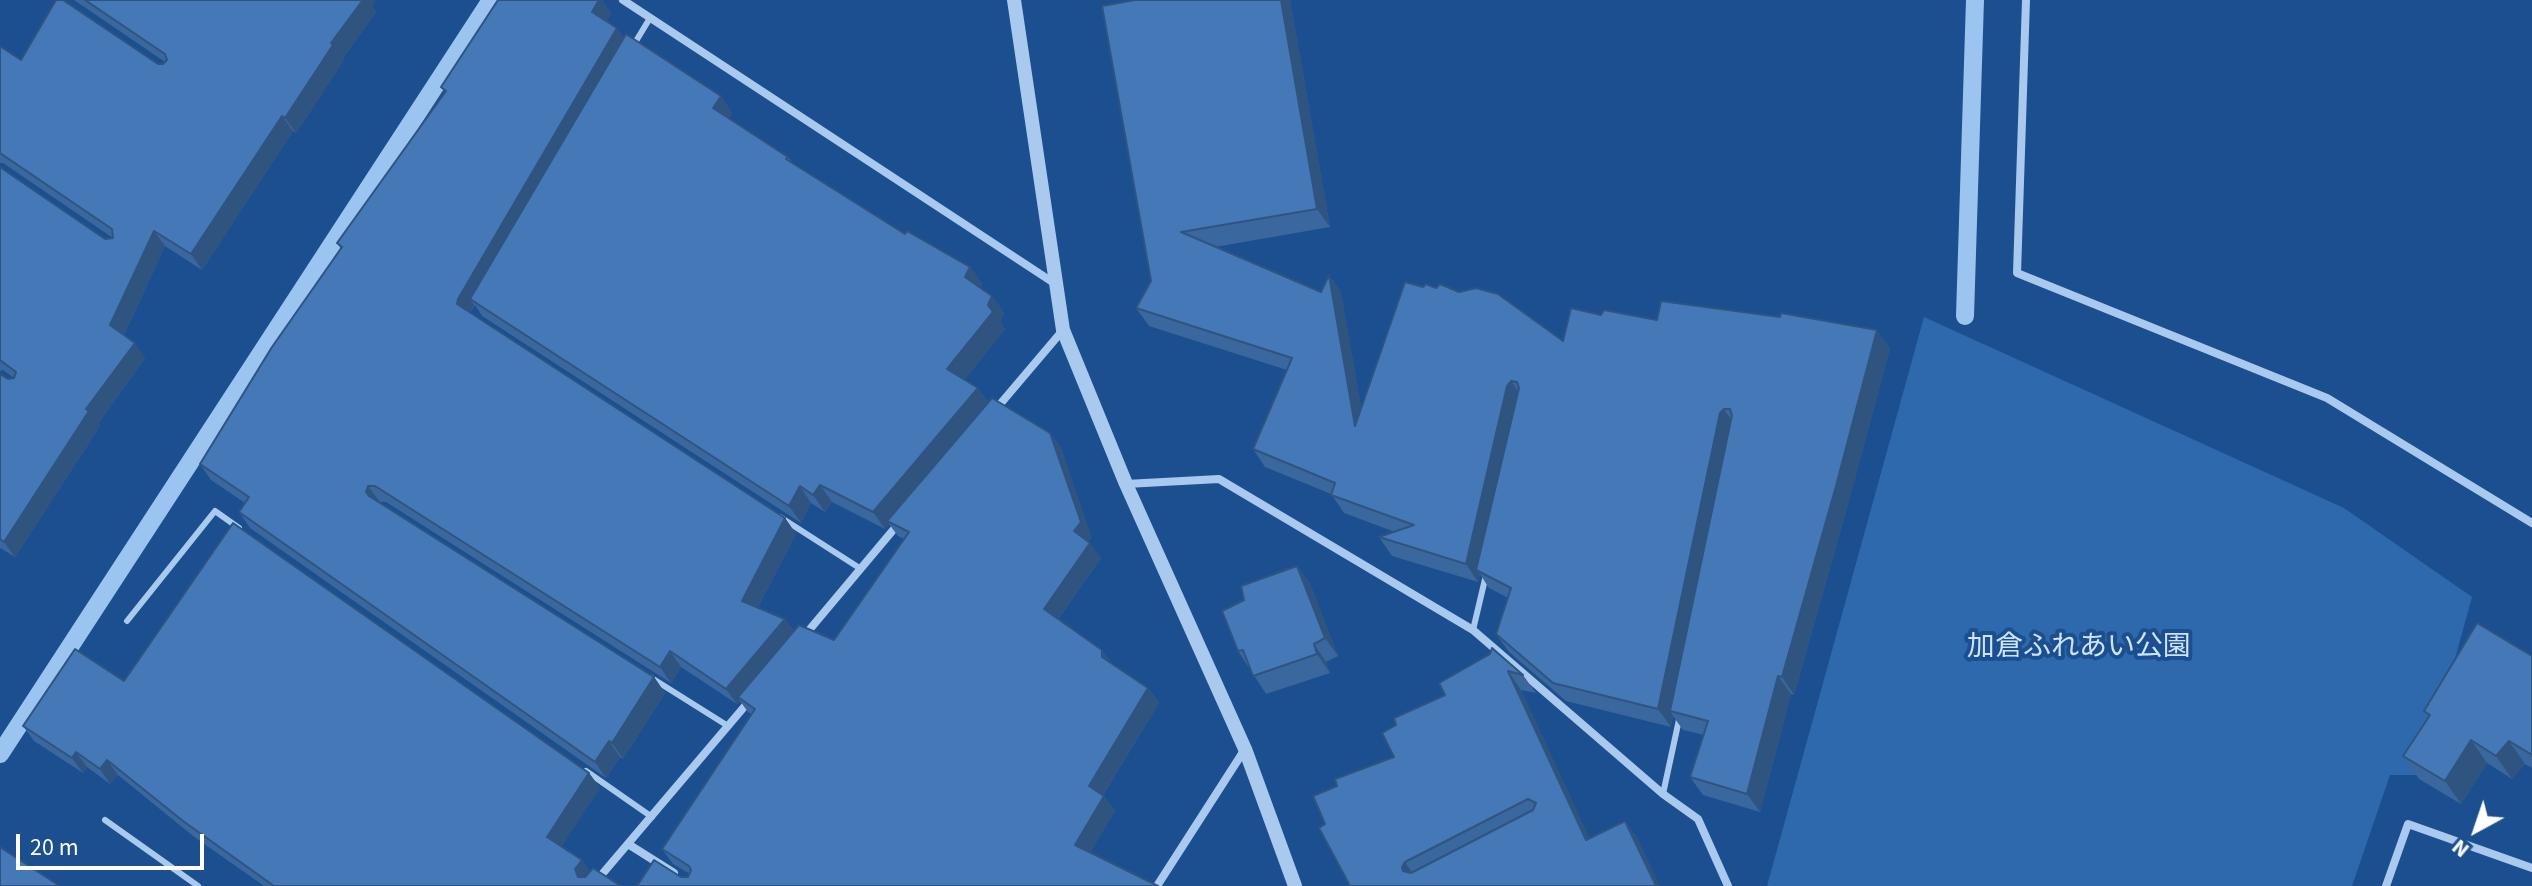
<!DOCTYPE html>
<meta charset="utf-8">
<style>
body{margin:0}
#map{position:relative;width:2532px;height:886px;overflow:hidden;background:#1b4f8f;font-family:"Source Sans 3",sans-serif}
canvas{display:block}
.north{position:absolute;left:2436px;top:790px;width:80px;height:80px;-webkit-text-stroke:6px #1b4f8f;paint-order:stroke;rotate:220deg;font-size:22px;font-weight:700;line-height:32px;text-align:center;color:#fff}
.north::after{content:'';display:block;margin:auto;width:28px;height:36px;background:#fff;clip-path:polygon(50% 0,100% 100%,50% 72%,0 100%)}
.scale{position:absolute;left:16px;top:834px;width:188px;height:36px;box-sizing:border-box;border:4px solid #fff;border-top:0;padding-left:10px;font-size:24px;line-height:28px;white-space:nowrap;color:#fff;-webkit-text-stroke:6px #1b4f8f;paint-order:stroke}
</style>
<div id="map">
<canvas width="2532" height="886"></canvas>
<div class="north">N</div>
<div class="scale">20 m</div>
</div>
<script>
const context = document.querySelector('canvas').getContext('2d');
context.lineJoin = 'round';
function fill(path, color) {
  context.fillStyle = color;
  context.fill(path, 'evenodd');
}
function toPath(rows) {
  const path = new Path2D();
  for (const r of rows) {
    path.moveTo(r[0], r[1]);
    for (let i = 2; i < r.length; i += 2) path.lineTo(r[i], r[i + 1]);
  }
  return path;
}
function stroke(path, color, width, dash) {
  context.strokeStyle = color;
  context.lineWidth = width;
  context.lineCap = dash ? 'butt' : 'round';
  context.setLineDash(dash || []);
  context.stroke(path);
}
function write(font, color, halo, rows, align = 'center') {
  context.font = font + ' "Source Sans 3","Noto Sans JP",sans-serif';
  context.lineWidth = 8;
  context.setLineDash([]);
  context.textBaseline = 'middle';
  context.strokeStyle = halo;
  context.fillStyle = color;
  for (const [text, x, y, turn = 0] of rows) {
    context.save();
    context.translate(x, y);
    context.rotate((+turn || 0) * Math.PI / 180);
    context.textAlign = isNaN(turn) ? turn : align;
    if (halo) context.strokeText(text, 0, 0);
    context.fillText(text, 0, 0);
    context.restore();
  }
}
const green = toPath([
 [1924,317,2344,508,2472,597,2423,775,2390,775,2352,886,1767,886]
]);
const stream = toPath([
 [1965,316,1975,0],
 [0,754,491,0]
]);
const service = toPath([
 [633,46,650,18],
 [780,517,861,569],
 [127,621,215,511,239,528],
 [1473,630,1486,575],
 [650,677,728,726],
 [586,771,652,817],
 [1663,794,1680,715],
 [105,820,198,886]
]);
const minor = toPath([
 [623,0,1057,285],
 [2026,0,2017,273,2327,398,2532,523],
 [996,409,1063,330],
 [1126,484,1219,479,1473,630,1663,794,1698,819,1728,886],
 [805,635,899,523],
 [628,844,674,873],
 [592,886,750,700],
 [1157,886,1245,749],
 [2386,886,2408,824,2532,868]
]);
const tertiary = toPath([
 [1014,0,1063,330,1126,484,1245,749,1295,886]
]);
const wall = toPath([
 [74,0,376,0,372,6,376,12,343,58,344,60,296,133,293,131,202,270,165,246,124,335,145,358,98,424,100,426,15,557,0,548,0,374,8,379,14,378,3,370,0,371,0,167,105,239,113,238,3,163,0,163,0,46,21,60,163,64,165,62],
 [498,0,602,0,611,14,606,22,617,28,623,38,626,34,721,96,732,113,729,118,788,157,793,164,905,234,907,231,970,267,982,284,980,288,992,296,1004,313,1000,322,1005,329,964,380,978,388,988,402,992,398,1050,433,1061,448,1091,537,1088,542,1101,558,1058,619,1102,650,1111,663,1148,688,1159,703,1103,795,1115,811,1090,852,1158,886,637,886,654,860,681,877,688,877,690,874,673,864,662,849,751,714,748,712,740,701,737,704,681,667,671,683,386,502,380,502,654,677,665,693,623,759,620,757,606,778,250,528,239,512,245,503,211,480,200,464,272,347,341,249,337,243,445,93,441,87],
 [475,305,482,316,801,523,811,503,825,512,832,502,885,529,889,524,898,536,904,539,834,640,799,625,794,631,785,619,758,607,796,534,785,518,470,313],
 [1135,0,1290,0,1330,227,1215,247,1321,292,1329,275,1341,293,1361,407,1563,341,1601,315,1657,320,1890,348,1848,504,1794,695,1791,694,1760,812,1703,795,1690,777,1704,735,1683,730,1673,716,1671,727,1566,701,1509,652,1496,634,1508,598,1489,588,1480,574,1478,582,1392,556,1379,537,1395,532,1344,513,1331,494,1265,467,1253,449,1287,370,1149,326,1136,308,1151,281],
 [1297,566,1310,584,1338,656,1326,662,1330,673,1266,694,1238,651,1244,600],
 [1490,654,1523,675,1536,693,1521,690,1589,838,1625,821,1638,839,1350,886,1325,824,1337,786,1394,757,1445,695],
 [2532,656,2532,768,2525,764,2512,779,2487,763,2461,804,2419,779,2403,756,2428,717,2424,711],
 [124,681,589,773,600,788,561,847,582,860,590,872,621,886,264,886,193,836,118,775,110,784,87,767,83,773,34,741,23,726]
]);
const shadedWall = toPath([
 [363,0,376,0,372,6,376,12,343,58,344,60,296,133,285,118,331,43],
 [599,0,602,0,611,14,603,28,592,12],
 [1281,0,1290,0,1330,227,1317,209],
 [617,28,628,44,470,299,474,305,469,315,457,304,458,299],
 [721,96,732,113,725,125,713,108],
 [282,116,293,131,202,270,191,254],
 [154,231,165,246,121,341,110,325],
 [970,267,982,284,977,294,965,277],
 [1329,275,1341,293,1368,444,1355,426],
 [992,296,1004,313,1000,322,1005,329,959,386,947,369],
 [1877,330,1890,348,1848,504,1794,695,1782,677],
 [135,343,145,358,98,424,100,426,15,557,4,542,86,409],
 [1511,381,1524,400,1476,570,1480,574,1478,582,1466,564,1507,386],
 [978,388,990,405,887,521,889,524,885,529,873,512],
 [1724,409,1736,427,1670,711,1673,716,1671,727,1658,709,1720,413],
 [1050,433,1061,448,1091,537,1085,546,1074,531],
 [820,485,832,502,825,512,813,495],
 [368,486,380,502,377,508,366,492],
 [800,486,811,503,801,523,789,506],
 [785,518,796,534,753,616,742,601],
 [1090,543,1101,558,1054,624,1044,609],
 [1297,566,1310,584,1338,656,1325,638],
 [785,619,796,634,738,697,740,701,737,704,726,689],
 [1314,644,1326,662,1330,673,1317,654],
 [1102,650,1112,665,1102,657],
 [670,651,681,667,671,683,660,667],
 [1508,671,1521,690,1599,858,1586,840],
 [1778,676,1791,694,1760,812,1747,794],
 [654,677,665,693,623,759,612,743],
 [1148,688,1159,703,1099,801,1089,786],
 [2471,740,2487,763,2461,804,2445,781],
 [609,741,620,757,606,778,595,762],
 [2509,741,2525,764,2512,779,2496,756],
 [76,752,87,767,83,773,72,758],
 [107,760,118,775,110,784,100,769],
 [589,773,600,788,558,852,547,837],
 [1104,796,1115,811,1085,860,1075,845],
 [1625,821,1638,839,1660,886,1656,886],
 [582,860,592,875,585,884,578,877,575,869],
 [1405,862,1418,881,1403,871,1402,867]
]);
const building = toPath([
 [56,0,63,0,158,64,163,64,167,60,165,54,85,0,363,0,331,43,333,45,285,118,282,116,191,254,154,231,110,325,135,343,86,409,89,411,4,542,0,539,0,374,8,379,14,378,16,372,0,360,0,167,105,239,113,238,112,229,0,153,0,46,21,60,56,0],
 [498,0,599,0,592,12,617,28,458,299,457,304,785,518,742,601,785,619,726,689,670,651,660,667,375,486,368,486,366,492,369,496,654,677,612,743,609,741,595,762,239,512,249,497,200,464,272,347,342,247,337,243,446,91,441,87,498,0],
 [1135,0,1281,0,1317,209,1181,232,1321,292,1329,275,1355,426,1405,282,1423,287,1426,284,1436,288,1440,284,1459,292,1476,288,1498,294,1563,341,1571,308,1601,315,1604,310,1657,320,1661,301,1780,317,1781,313,1877,330,1836,486,1782,677,1778,676,1747,794,1690,777,1708,721,1670,711,1732,415,1730,409,1724,409,1720,413,1658,709,1553,683,1496,634,1511,588,1476,570,1519,388,1517,382,1511,381,1507,386,1466,564,1379,537,1414,525,1331,495,1335,483,1253,449,1292,358,1136,308,1151,281,1102,6,1135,0],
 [626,34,721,96,713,108,788,157,786,159,905,234,907,231,970,267,965,277,992,296,988,305,993,312,947,369,978,388,873,512,820,485,813,495,800,486,789,506,470,299,626,34],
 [992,398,1050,433,1081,522,1074,531,1090,543,1044,609,1102,650,1102,657,1148,688,1089,786,1104,796,1075,845,1158,886,637,886,654,860,681,877,688,877,691,870,689,866,662,849,755,709,738,697,799,625,834,640,909,532,887,521,992,398],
 [233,523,589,773,547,837,582,860,575,869,578,877,585,877,593,868,621,886,274,886,183,821,107,760,100,769,76,752,72,758,23,726,75,649,124,681,233,523],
 [1297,566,1325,638,1314,644,1317,654,1253,676,1243,650,1238,651,1222,611,1244,600,1241,586,1297,566],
 [2477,623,2532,656,2532,755,2509,741,2496,756,2471,740,2445,781,2403,756,2430,715,2424,711,2477,623],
 [1492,648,1523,675,1508,671,1586,840,1625,821,1656,886,1350,886,1319,828,1325,824,1313,796,1337,786,1335,779,1394,757,1382,733,1396,725,1394,718,1445,695,1439,683,1490,654,1492,648],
 [1528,799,1536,803,1533,810,1411,873,1403,871,1402,867,1405,862,1528,799],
 [0,847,60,886,0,886,0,847]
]);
const parkNames = [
 ["加倉ふれあい公園",2079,649]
];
fill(green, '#2e69ad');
stroke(stream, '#9cc4f0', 18);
stroke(service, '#a9c9ee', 6);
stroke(minor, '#a9c9ee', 8);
stroke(tertiary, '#a9c9ee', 14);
fill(wall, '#3a679d');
fill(shadedWall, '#305480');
fill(building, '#4478b7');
stroke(building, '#305480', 2);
write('28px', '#cfe3fa', '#1b4f8f', parkNames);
</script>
